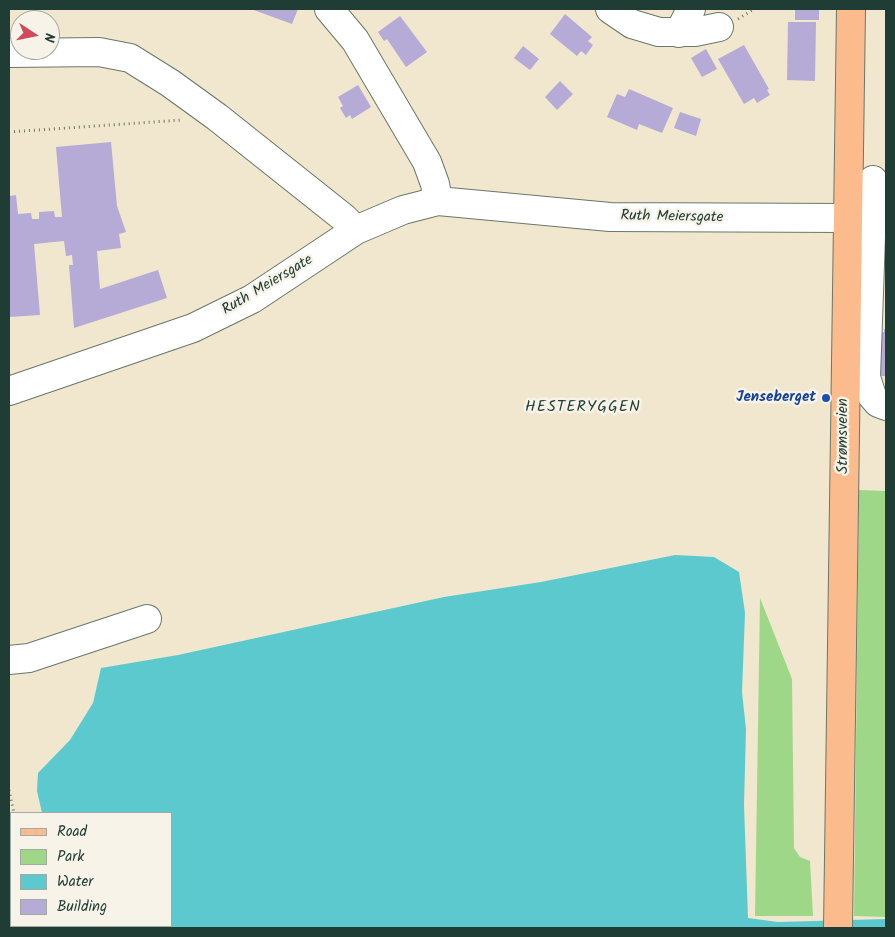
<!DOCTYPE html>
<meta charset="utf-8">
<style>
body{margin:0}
#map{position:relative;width:895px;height:937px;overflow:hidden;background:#f0e7ce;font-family:Kalam,sans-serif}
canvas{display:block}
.frame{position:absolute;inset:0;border:10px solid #1f3d34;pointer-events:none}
.legend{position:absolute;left:10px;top:812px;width:162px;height:115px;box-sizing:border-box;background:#f7f3e8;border:1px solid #a1aaa0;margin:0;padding:6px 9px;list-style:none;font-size:15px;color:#1f3d34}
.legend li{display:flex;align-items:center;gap:10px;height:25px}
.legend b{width:25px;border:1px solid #a1aaa0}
.north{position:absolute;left:10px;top:10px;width:50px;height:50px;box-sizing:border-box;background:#f7f3e8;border:1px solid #a1aaa0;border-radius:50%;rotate:101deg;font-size:14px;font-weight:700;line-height:20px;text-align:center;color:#1f3d34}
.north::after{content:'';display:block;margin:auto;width:18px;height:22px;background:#d1495b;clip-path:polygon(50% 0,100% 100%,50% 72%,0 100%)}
</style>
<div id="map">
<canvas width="895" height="937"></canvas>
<div class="frame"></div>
<ul class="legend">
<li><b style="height:6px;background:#fbbb8d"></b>Road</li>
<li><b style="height:14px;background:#9fd789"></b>Park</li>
<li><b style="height:14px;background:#5cc9cf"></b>Water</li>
<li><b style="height:14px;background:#b6aad7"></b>Building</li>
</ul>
<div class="north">N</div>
</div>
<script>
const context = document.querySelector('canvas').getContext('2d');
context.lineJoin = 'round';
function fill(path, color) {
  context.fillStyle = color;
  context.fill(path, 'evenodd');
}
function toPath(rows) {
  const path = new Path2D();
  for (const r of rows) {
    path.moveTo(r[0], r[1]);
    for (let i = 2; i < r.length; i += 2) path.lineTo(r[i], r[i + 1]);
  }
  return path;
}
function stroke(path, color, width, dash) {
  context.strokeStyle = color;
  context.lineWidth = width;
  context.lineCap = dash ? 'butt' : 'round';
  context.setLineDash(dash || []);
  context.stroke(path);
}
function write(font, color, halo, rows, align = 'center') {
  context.font = font + ' Kalam,sans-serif';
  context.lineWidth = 5;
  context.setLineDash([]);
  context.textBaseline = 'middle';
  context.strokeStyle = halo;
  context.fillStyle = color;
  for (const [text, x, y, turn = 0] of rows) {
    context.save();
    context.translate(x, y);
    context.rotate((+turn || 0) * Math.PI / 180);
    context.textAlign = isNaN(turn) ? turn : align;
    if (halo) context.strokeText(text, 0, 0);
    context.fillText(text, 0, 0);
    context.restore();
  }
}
const green = toPath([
 [859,490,886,491,886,917,854,916],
 [760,598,792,679,794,848,800,857,810,861,813,916,755,916]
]);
const water = toPath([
 [675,555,714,557,739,572,745,613,742,692,746,729,744,805,748,918,778,922,886,919,886,928,9,928,9,906,11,910,11,926,171,926,171,813,42,813,37,791,38,773,70,740,93,703,101,668,178,655,444,597,541,582]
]);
const building = toPath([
 [251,9,298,9,292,24],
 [795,9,819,9,819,20,795,20],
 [565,14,592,37,588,41,593,45,586,55,581,51,577,56,550,34],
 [400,16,427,52,406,67,387,39,384,41,378,32],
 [788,22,816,22,815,81,787,80],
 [744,45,769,89,767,90,770,95,757,103,754,98,744,104,718,59],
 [523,46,539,59,530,70,514,58],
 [706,49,717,69,702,77,691,58],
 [560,81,573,94,557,110,545,97],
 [358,85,371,107,352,119,350,115,346,118,340,108,343,106,338,97],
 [629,89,673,108,662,133,639,124,637,130,607,117,617,94,625,97],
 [680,112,701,119,696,136,674,128],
 [111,142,117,206,126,232,119,234,121,248,97,251,100,289,158,270,167,298,74,328,69,265,73,265,72,255,66,256,64,241,34,244,40,315,9,317,9,196,16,195,18,214,31,213,32,219,39,219,39,212,54,211,55,217,62,217,56,147],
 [884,329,886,329,886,376,871,376,871,332,884,332]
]);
const path = toPath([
 [738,19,754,9],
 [9,132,182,120],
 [9,790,14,813]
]);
const minor = toPath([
 [329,9,355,40,427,162,435,184,438,201,610,217,847,218],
 [610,9,632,24,659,32,695,32,719,27],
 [679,33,691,9],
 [9,53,99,52,130,58,170,83,217,117,344,218,356,230],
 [873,180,866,377,872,396,878,403,886,406],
 [9,391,193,328,252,299,356,230,403,210,438,201],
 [9,660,29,658,147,619]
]);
const major = toPath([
 [838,928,851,9]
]);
const markers = [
 [826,398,5,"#1a4fb4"]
];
const streetNames = [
 ["Ruth Meiersgate",672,218,1],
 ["Ruth Meiersgate",268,286,-31],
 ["Strømsveien",844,436,-90]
];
const transitNames = [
 ["Jenseberget",816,398]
];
const neighbourhoodNames = [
 ["HESTERYGGEN",583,408]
];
fill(green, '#9fd789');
fill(water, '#5cc9cf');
fill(building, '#b6aad7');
stroke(minor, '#68786a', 30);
stroke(major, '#68786a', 30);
stroke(path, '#68786a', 3, [1, 4]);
stroke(minor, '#fff', 28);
stroke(major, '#fbbb8d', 28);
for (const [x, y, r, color] of markers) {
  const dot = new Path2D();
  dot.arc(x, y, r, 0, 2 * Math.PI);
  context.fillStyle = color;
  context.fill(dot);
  stroke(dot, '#f7f3e8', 2);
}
write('15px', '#1f3d34', '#f7f3e8', streetNames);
write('bold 15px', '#164399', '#f7f3e8', transitNames, 'right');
context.letterSpacing = '1px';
write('16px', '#1f3d34', '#f7f3e8', neighbourhoodNames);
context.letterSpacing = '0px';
</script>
